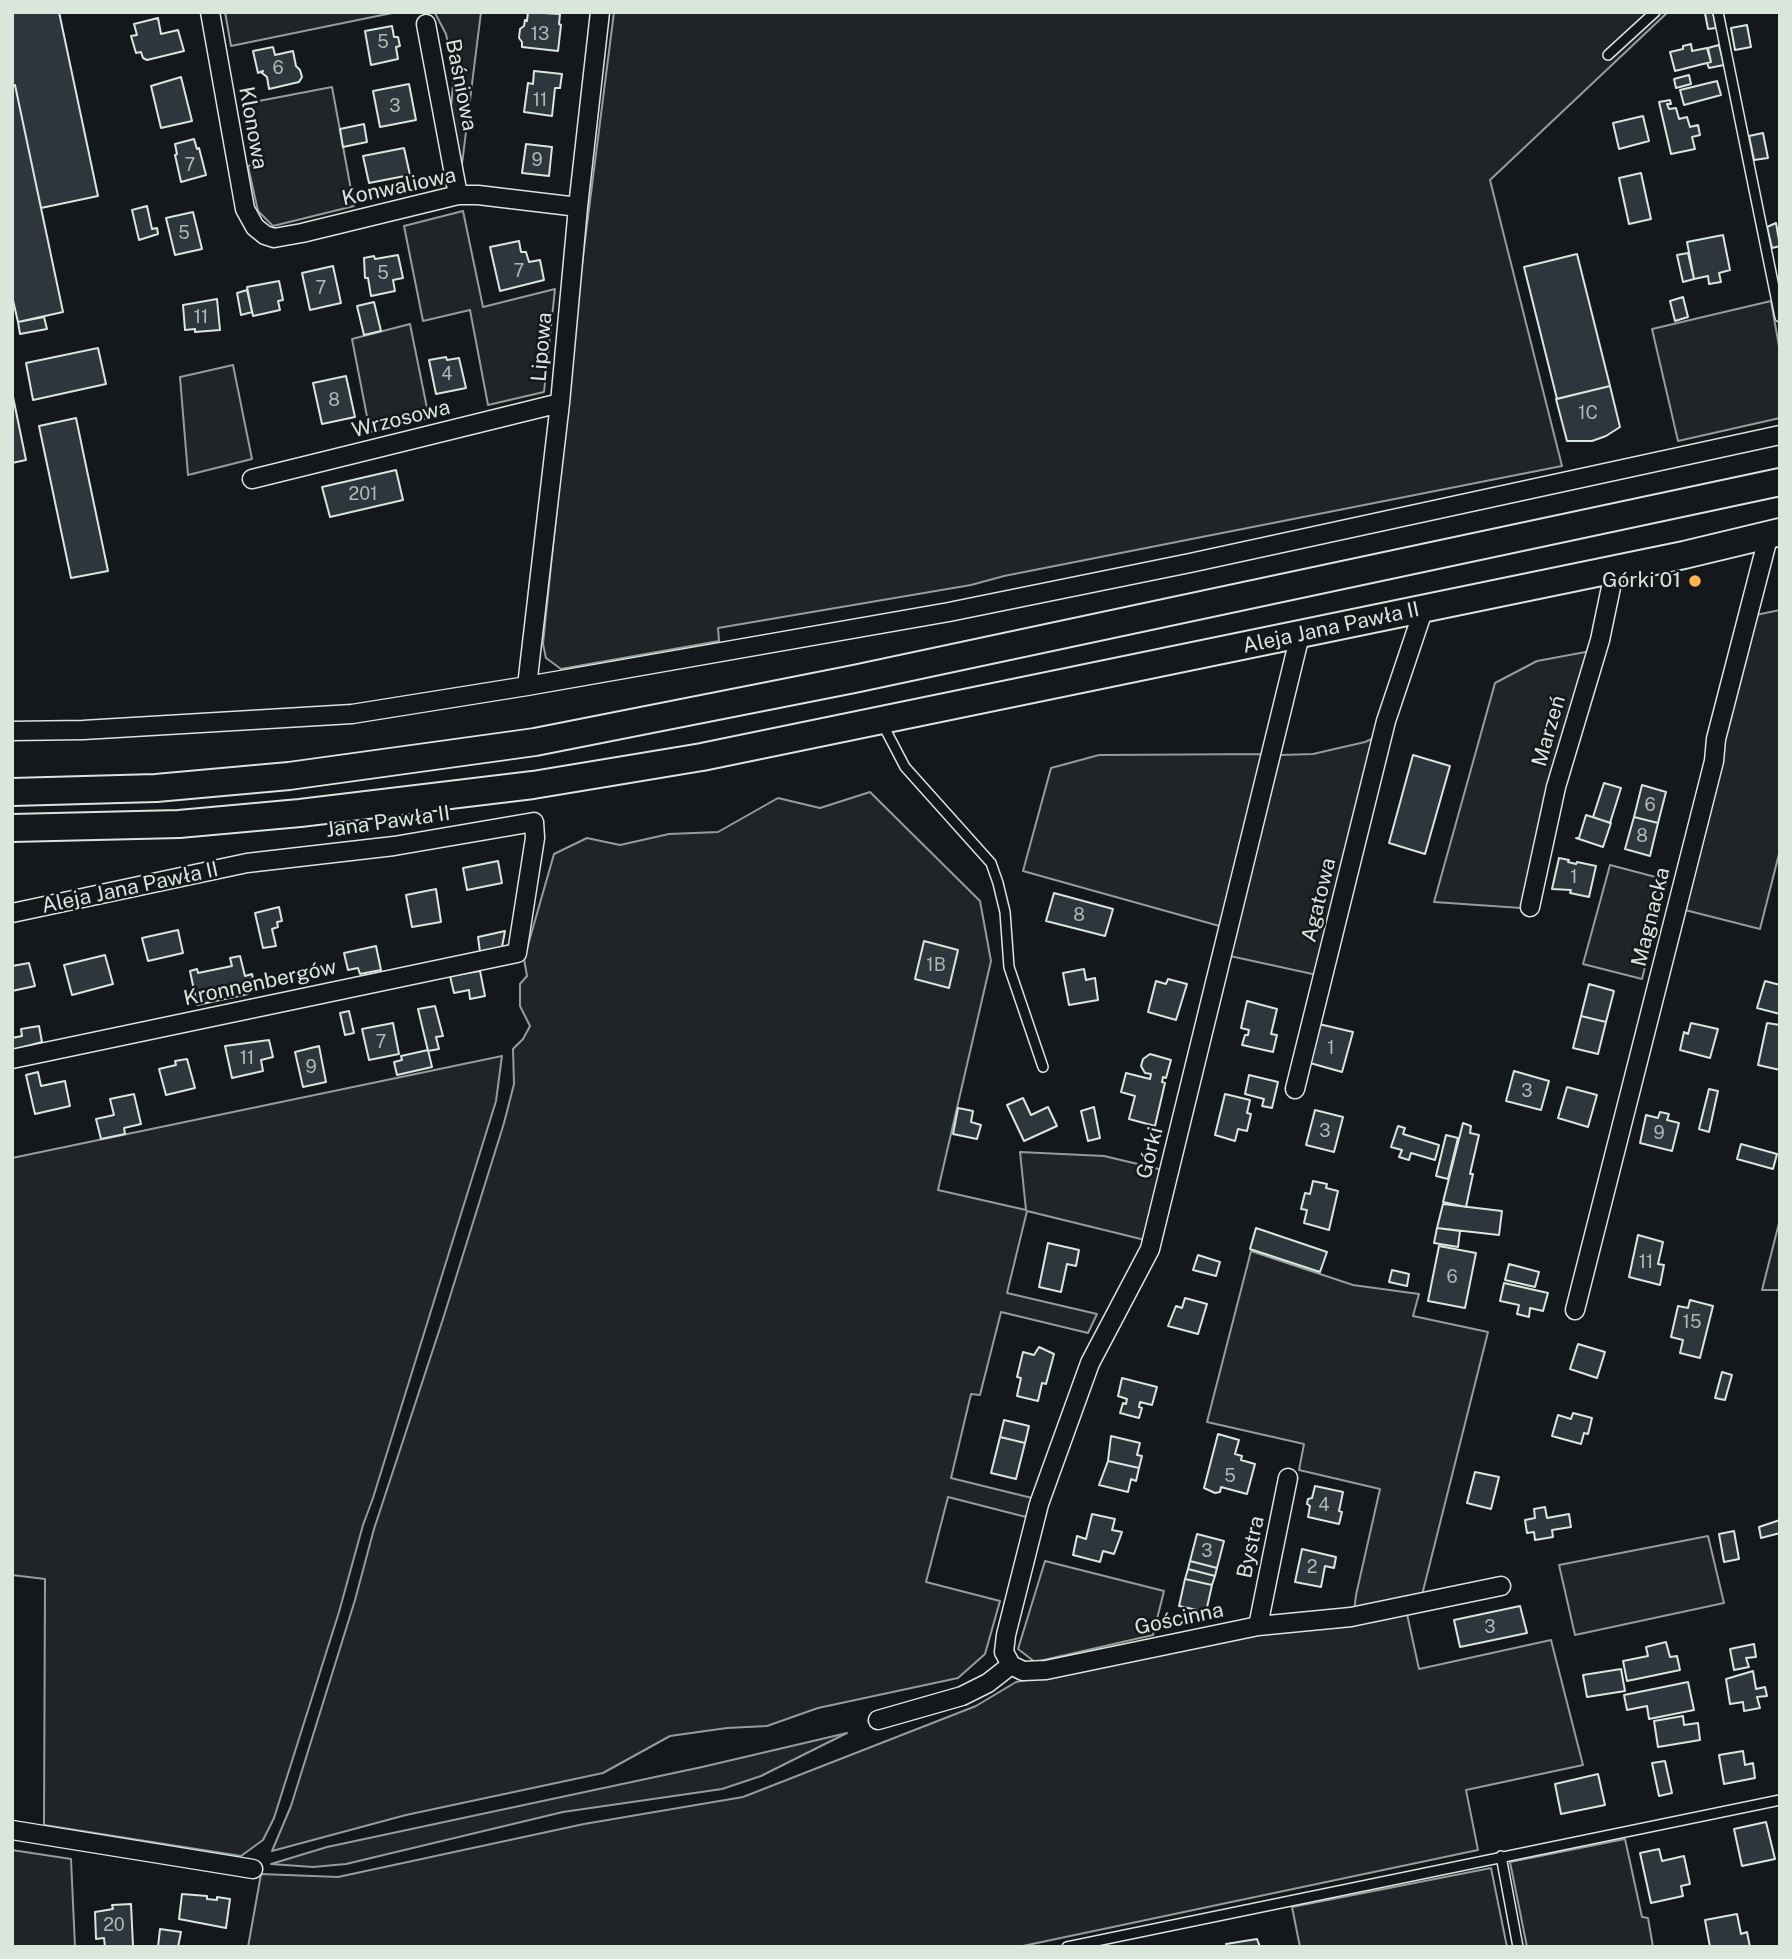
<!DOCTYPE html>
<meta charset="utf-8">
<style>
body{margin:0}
#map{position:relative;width:1792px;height:1959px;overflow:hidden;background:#14181c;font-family:"Public Sans",sans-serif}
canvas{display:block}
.frame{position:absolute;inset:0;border:14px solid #d8e6dc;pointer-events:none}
</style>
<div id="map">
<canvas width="1792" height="1959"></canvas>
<div class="frame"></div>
</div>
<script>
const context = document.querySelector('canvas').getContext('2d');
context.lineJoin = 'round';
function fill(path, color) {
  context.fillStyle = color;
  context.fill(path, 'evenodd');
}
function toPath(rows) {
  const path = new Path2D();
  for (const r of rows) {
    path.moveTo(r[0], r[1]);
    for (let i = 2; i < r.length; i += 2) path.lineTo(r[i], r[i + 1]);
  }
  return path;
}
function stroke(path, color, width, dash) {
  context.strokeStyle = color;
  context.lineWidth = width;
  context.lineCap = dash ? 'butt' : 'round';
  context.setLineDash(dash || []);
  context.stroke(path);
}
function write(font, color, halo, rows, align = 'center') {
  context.font = font + ' "Public Sans",sans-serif';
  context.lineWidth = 5;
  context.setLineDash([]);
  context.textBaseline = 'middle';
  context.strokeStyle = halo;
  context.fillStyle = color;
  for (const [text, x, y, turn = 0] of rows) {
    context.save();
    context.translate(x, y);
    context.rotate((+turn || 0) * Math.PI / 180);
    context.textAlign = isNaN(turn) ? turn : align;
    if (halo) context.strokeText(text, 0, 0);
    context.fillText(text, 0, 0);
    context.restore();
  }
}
const green = toPath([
 [225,12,397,12,231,46,225,12],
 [429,12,481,12,460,180,451,107,454,73,446,34,435,13,429,12],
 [614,12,1668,12,1490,180,1562,466,1004,576,971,585,718,628,719,641,561,669,546,658,543,644,581,272,614,12],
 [332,87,354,206,273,226,258,211,248,166,254,164,243,104,332,87],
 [463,211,483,307,555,289,544,392,488,405,470,310,423,321,404,226,463,211],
 [1771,301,1780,352,1780,418,1678,441,1652,329,1771,301],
 [410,324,429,418,370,432,352,339,410,324],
 [233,365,252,459,188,475,180,377,233,365],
 [1780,610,1780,850,1760,929,1681,909,1756,615,1780,610],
 [1591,651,1550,787,1521,908,1434,902,1495,683,1537,661,1591,651],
 [1376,737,1317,975,1230,956,1280,755,1313,754,1365,742,1376,737],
 [1266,754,1223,927,1023,871,1051,768,1099,755,1266,754],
 [870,792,980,901,991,961,938,1190,1026,1210,1020,1152,1104,1156,1163,1170,1145,1240,1027,1211,1007,1293,1097,1314,1088,1333,1001,1312,980,1395,971,1394,951,1478,1032,1498,1026,1517,948,1497,926,1582,1000,1601,985,1654,958,1678,818,1708,767,1726,727,1728,670,1736,603,1773,406,1815,272,1851,291,1806,355,1600,374,1529,443,1319,504,1123,514,1084,513,1049,523,1039,530,1026,520,1006,520,984,527,976,524,959,554,854,587,838,620,845,669,834,718,832,778,798,820,808,870,792],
 [1610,865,1667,880,1642,979,1583,964,1610,865],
 [502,1056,496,1101,373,1498,363,1525,339,1612,274,1818,263,1840,241,1856,44,1825,45,1579,12,1575,12,1158,502,1056],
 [1780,1219,1780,1290,1762,1290,1780,1219],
 [1251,1251,1353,1285,1419,1294,1413,1316,1488,1332,1422,1595,1354,1612,1356,1595,1380,1489,1299,1470,1304,1444,1207,1422,1251,1251],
 [1708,1536,1724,1603,1575,1635,1559,1565,1708,1536],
 [1045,1561,1164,1591,1153,1635,1035,1662,1018,1649,1045,1561],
 [1407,1614,1419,1669,1551,1640,1583,1765,1466,1790,1478,1850,1018,1947,248,1947,261,1874,338,1877,584,1824,743,1797,976,1706,1016,1682,1132,1661,1237,1638,1407,1614],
 [847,1733,761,1776,722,1789,563,1812,346,1864,313,1867,271,1864,327,1847,702,1767,847,1733],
 [1625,1839,1642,1917,1648,1918,1653,1947,1527,1947,1510,1862,1625,1839],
 [12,1850,71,1859,75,1947,12,1947,12,1850],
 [1491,1868,1507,1947,1300,1947,1292,1907,1491,1868]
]);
const building = toPath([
 [12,12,59,12,98,196,41,208,15,85,12,86,12,12],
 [528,12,560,14,559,24,561,25,558,51,522,47,522,42,519,38,520,29,524,26,525,20,527,21,528,12],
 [1713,12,1716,28,1708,29,1705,13,1713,12],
 [158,18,161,34,178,30,184,51,147,60,143,58,141,52,136,53,131,36,137,35,134,24,158,18],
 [1747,25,1751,47,1735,50,1731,28,1747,25],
 [392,26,394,37,398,37,400,46,396,47,398,59,371,65,365,31,392,26],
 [1691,44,1692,51,1707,48,1711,62,1675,71,1670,52,1683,49,1683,46,1691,44],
 [1719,45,1724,65,1709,68,1707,63,1711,62,1708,48,1719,45],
 [273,47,275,55,293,51,296,66,300,70,302,77,299,82,269,89,267,77,262,73,263,71,258,73,253,51,273,47],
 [534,71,562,74,560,88,555,88,552,116,524,112,528,83,533,84,534,71],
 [1689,75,1691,84,1676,88,1674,79,1689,75],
 [181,77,192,121,161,128,151,86,181,77],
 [1717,81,1721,95,1684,105,1680,90,1717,81],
 [409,84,416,120,380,127,373,91,409,84],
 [15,85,63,312,18,322,12,296,12,86,15,85],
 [1670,100,1671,104,1667,104,1669,109,1676,108,1679,119,1687,117,1690,127,1698,125,1700,135,1692,137,1695,149,1671,154,1659,102,1670,100],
 [1643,116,1649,141,1619,149,1613,123,1643,116],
 [364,124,367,142,343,147,340,129,364,124],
 [1763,133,1768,158,1754,160,1749,136,1763,133],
 [194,139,197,149,199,148,206,175,181,182,175,155,177,154,175,144,194,139],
 [526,144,552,147,549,176,522,173,526,144],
 [404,148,410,175,369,183,363,156,404,148],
 [1641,173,1651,219,1629,224,1619,178,1641,173],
 [147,206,152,229,157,228,158,234,139,240,132,210,147,206],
 [193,212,202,249,175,255,166,218,193,212],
 [1776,223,1780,246,1772,248,1767,227,1776,223],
 [1723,235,1730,270,1719,273,1721,282,1709,284,1708,276,1694,279,1687,242,1723,235],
 [519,241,521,252,526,252,529,262,540,260,544,280,500,291,490,247,519,241],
 [1688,253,1694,279,1683,282,1677,255,1688,253],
 [1577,254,1610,386,1557,399,1524,267,1577,254],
 [398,255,403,278,393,280,395,291,371,296,368,278,365,278,364,258,374,256,375,259,398,255],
 [333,266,341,303,310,310,302,273,333,266],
 [279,281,283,300,278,301,280,310,253,316,247,287,279,281],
 [247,290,252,312,241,315,237,293,247,290],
 [1683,297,1688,317,1675,321,1670,301,1683,297],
 [217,299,220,330,195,332,195,329,185,330,183,305,217,299],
 [374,302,381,331,364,335,357,306,374,302],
 [44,317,47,329,20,334,18,322,44,317],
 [98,348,106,384,33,400,26,363,98,348],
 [446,357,447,360,459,358,466,388,436,394,429,360,446,357],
 [346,376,355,417,322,424,313,383,346,376],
 [1610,386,1620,427,1606,436,1592,441,1567,441,1556,399,1610,386],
 [12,392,26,460,12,463,12,392],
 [76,418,108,571,71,578,39,426,76,418],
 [396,470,403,500,330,517,322,487,396,470],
 [1413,755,1450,766,1425,854,1389,843,1413,755],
 [1604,783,1621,788,1610,823,1593,817,1604,783],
 [1642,785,1666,792,1658,823,1634,817,1642,785],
 [1586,815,1611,823,1603,847,1576,838,1579,838,1586,815],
 [1634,817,1658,823,1650,856,1625,849,1634,817],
 [1559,858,1569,860,1568,862,1576,864,1577,862,1596,866,1589,897,1570,893,1571,890,1552,889,1559,858],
 [498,861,502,883,467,890,463,868,498,861],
 [436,889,441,922,412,927,406,895,436,889],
 [1054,893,1113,909,1105,936,1046,921,1054,893],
 [279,907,282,921,277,922,278,927,272,929,276,946,263,948,255,913,279,907],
 [178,930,183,953,148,961,142,938,178,930],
 [505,931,502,947,480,952,478,937,505,931],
 [924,941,958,950,949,988,915,979,924,941],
 [376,946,381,970,360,974,358,968,348,970,344,953,376,946],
 [105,955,113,984,72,995,64,965,105,955],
 [240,956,245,976,252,974,255,989,247,990,248,994,197,1005,190,971,197,969,198,973,232,966,230,958,240,956],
 [29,963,35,986,12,991,12,966,29,963],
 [1084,969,1086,980,1095,978,1098,1000,1069,1005,1063,973,1084,969],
 [480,971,485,996,470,999,469,990,454,993,450,976,480,971],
 [1168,979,1187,984,1176,1020,1148,1012,1156,981,1166,984,1168,979],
 [1765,981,1780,985,1780,1014,1757,1008,1765,981],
 [1589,984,1614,991,1606,1022,1581,1016,1589,984],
 [1247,1001,1277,1009,1271,1034,1277,1035,1273,1052,1242,1045,1245,1035,1248,1035,1249,1030,1241,1028,1247,1001],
 [435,1006,443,1036,436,1037,439,1049,428,1051,418,1009,435,1006],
 [349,1011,354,1033,345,1035,340,1013,349,1011],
 [1581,1016,1606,1022,1598,1054,1573,1048,1581,1016],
 [393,1023,399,1054,369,1060,362,1029,393,1023],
 [1691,1023,1718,1029,1710,1058,1680,1050,1684,1032,1688,1034,1691,1023],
 [1767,1023,1780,1025,1780,1070,1758,1065,1767,1023],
 [1319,1024,1353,1032,1342,1072,1310,1063,1319,1024],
 [39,1026,42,1042,12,1050,12,1038,22,1036,21,1029,39,1026],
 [269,1040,273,1057,261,1060,263,1071,232,1078,225,1046,269,1040],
 [319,1046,326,1082,303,1087,295,1052,319,1046],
 [428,1050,432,1067,397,1075,394,1062,402,1060,401,1056,428,1050],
 [1150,1054,1171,1060,1166,1078,1163,1077,1162,1082,1165,1083,1155,1126,1129,1119,1135,1096,1121,1092,1126,1073,1150,1079,1151,1074,1145,1073,1141,1066,1143,1059,1150,1054],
 [187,1059,195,1088,166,1095,159,1069,176,1065,175,1061,187,1059],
 [1514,1071,1549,1081,1541,1110,1506,1101,1514,1071],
 [38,1072,41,1086,65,1081,70,1106,35,1114,26,1075,38,1072],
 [1249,1075,1278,1082,1272,1108,1262,1106,1264,1099,1245,1094,1249,1075],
 [1567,1087,1597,1095,1588,1127,1558,1118,1567,1087],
 [1709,1089,1718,1091,1709,1132,1699,1129,1709,1089],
 [134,1094,141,1124,124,1128,125,1134,101,1139,96,1119,114,1115,110,1099,134,1094],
 [1225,1094,1250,1100,1247,1113,1251,1114,1247,1131,1238,1129,1235,1141,1215,1135,1225,1094],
 [1023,1098,1031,1115,1048,1107,1057,1126,1024,1141,1007,1105,1023,1098],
 [1094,1107,1100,1138,1088,1141,1081,1111,1094,1107],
 [958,1108,973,1111,971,1122,981,1125,977,1139,953,1134,958,1108],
 [1315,1110,1343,1117,1334,1152,1306,1145,1315,1110],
 [1660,1112,1669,1114,1667,1120,1679,1123,1672,1151,1640,1143,1646,1115,1658,1118,1660,1112],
 [1463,1123,1471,1126,1470,1133,1479,1135,1470,1174,1473,1174,1466,1207,1443,1202,1463,1123],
 [1398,1126,1405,1128,1403,1134,1439,1145,1435,1160,1411,1153,1409,1160,1399,1157,1402,1150,1391,1147,1398,1126],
 [1446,1135,1458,1138,1448,1179,1436,1176,1446,1135],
 [1741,1144,1777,1154,1773,1169,1737,1159,1741,1144],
 [1313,1181,1327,1184,1326,1188,1338,1191,1329,1230,1304,1223,1307,1210,1301,1209,1305,1193,1310,1194,1313,1181],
 [1443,1204,1502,1211,1499,1235,1437,1228,1443,1204],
 [1256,1228,1327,1252,1320,1272,1250,1249,1256,1228],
 [1437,1228,1460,1231,1458,1247,1434,1243,1437,1228],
 [1638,1235,1663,1242,1658,1264,1664,1265,1660,1285,1629,1277,1638,1235],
 [1048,1243,1079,1250,1076,1266,1067,1264,1061,1292,1039,1287,1048,1243],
 [1439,1246,1476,1253,1465,1308,1428,1301,1439,1246],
 [1198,1255,1220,1262,1216,1276,1193,1270,1198,1255],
 [1509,1264,1539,1272,1535,1287,1505,1280,1509,1264],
 [1392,1270,1409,1274,1407,1286,1389,1282,1392,1270],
 [1504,1283,1548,1293,1543,1311,1530,1308,1529,1317,1517,1314,1519,1305,1500,1301,1504,1283],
 [1185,1298,1207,1304,1198,1334,1168,1326,1176,1306,1182,1308,1185,1298],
 [1690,1300,1713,1306,1700,1358,1680,1353,1683,1340,1671,1337,1678,1306,1688,1308,1690,1300],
 [1578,1344,1605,1352,1597,1378,1570,1369,1578,1344],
 [1039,1347,1054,1354,1046,1384,1042,1383,1038,1401,1017,1396,1021,1378,1017,1377,1023,1352,1034,1355,1039,1347],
 [1722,1372,1732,1375,1725,1400,1715,1398,1722,1372],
 [1122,1378,1157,1387,1152,1405,1140,1402,1139,1407,1142,1408,1139,1418,1120,1413,1123,1403,1126,1404,1127,1399,1118,1396,1122,1378],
 [1573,1413,1592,1418,1588,1434,1584,1433,1581,1444,1552,1436,1558,1415,1571,1419,1573,1413],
 [1004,1420,1029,1426,1025,1443,1000,1437,1004,1420],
 [1218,1434,1239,1440,1235,1454,1242,1456,1241,1460,1255,1464,1247,1494,1221,1487,1220,1492,1215,1493,1204,1488,1218,1434],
 [1111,1436,1140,1443,1137,1455,1142,1456,1139,1468,1108,1461,1111,1436],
 [1000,1437,1025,1443,1016,1479,991,1473,1000,1437],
 [1108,1461,1139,1468,1136,1481,1131,1479,1128,1492,1099,1485,1108,1461],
 [1475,1472,1499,1477,1491,1509,1467,1503,1475,1472],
 [1315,1486,1343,1492,1339,1511,1342,1512,1339,1524,1308,1517,1310,1506,1307,1504,1308,1499,1312,1498,1315,1486],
 [1545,1507,1547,1518,1569,1514,1571,1527,1552,1530,1553,1537,1535,1540,1534,1532,1527,1533,1525,1520,1535,1518,1534,1509,1545,1507],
 [1092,1514,1115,1519,1112,1530,1122,1532,1114,1554,1103,1551,1100,1562,1073,1555,1077,1536,1086,1539,1092,1514],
 [1780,1520,1780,1533,1761,1538,1759,1527,1780,1520],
 [1734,1531,1739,1559,1724,1562,1719,1534,1734,1531],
 [1197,1534,1224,1541,1217,1568,1190,1561,1197,1534],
 [1302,1549,1336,1557,1334,1568,1325,1566,1321,1587,1295,1582,1302,1549],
 [1190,1561,1217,1568,1215,1576,1188,1569,1190,1561],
 [1188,1569,1215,1576,1212,1585,1185,1579,1188,1569],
 [1185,1579,1212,1585,1206,1612,1179,1606,1185,1579],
 [1520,1606,1527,1633,1460,1647,1454,1620,1520,1606],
 [1666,1642,1670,1657,1677,1656,1680,1670,1627,1681,1623,1661,1648,1656,1646,1647,1666,1642],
 [1754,1644,1756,1657,1746,1658,1749,1667,1734,1670,1730,1649,1754,1644],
 [1621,1669,1625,1691,1587,1697,1583,1675,1621,1669],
 [1753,1671,1756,1689,1765,1687,1767,1696,1757,1697,1760,1708,1744,1711,1743,1702,1730,1704,1726,1679,1753,1671],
 [1688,1682,1694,1710,1649,1719,1647,1706,1627,1710,1624,1695,1688,1682],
 [1683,1716,1684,1725,1698,1723,1700,1740,1658,1747,1654,1721,1683,1716],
 [1743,1751,1745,1765,1753,1763,1755,1778,1724,1784,1719,1755,1743,1751],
 [1665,1761,1672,1793,1659,1796,1652,1763,1665,1761],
 [1598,1774,1605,1805,1561,1814,1555,1784,1598,1774],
 [1766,1822,1775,1859,1742,1866,1734,1829,1766,1822],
 [1659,1849,1662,1861,1684,1856,1690,1884,1681,1886,1683,1896,1651,1903,1640,1853,1659,1849],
 [182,1894,207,1896,207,1899,217,1900,217,1897,230,1899,226,1928,179,1919,182,1894],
 [131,1904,133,1946,105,1947,104,1938,96,1939,95,1912,113,1909,112,1905,131,1904],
 [1737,1914,1741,1934,1747,1932,1750,1947,1710,1947,1705,1920,1737,1914],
 [160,1929,181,1932,178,1947,158,1947,160,1929],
 [1257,1939,1260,1947,1227,1947,1226,1944,1257,1939]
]);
const lane = toPath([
 [1718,12,1780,317],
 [1608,55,1655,12],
 [882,723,905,767,991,863,998,883,1005,912,1009,967,1043,1067],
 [1501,1856,1518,1947],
 [1067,1947,1780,1800]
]);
const street = toPath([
 [210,12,245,209,255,227,265,235,274,238,302,233,458,195,478,195,578,207],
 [426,24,458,195],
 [252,479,560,403],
 [527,686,560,403,578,207,600,12],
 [12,731,83,730,352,714,527,686,949,612,1190,563,1780,435],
 [1530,907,1556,787,1600,640,1615,568],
 [12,913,247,863,394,846,534,822,535,838,517,953,12,1059],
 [1295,1089,1386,721,1424,608],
 [1575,1310,1714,761,1716,739,1769,534],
 [1258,1626,1288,1478],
 [1011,1665,1004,1652,1006,1635,1039,1504,1090,1363,1150,1249,1300,635],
 [878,1720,962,1696,988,1683,1011,1665,1023,1671,1046,1670,1258,1626,1351,1617,1501,1586],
 [12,1830,253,1869]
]);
const secondary = toPath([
 [12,792,156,788,289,776,535,742,854,679,1780,482],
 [12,828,179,824,300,813,533,785,702,757,1684,555,1780,532]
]);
const markers = [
 [1695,581,7,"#ffb74d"]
];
const numberNames = [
 ["13",540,34],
 ["5",383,42],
 ["6",278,68],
 ["11",540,100],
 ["3",395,106],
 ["9",537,160],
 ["7",190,165],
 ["5",184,233],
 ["7",519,271],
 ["5",383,273],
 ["7",321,288],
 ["11",201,317],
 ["4",447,374],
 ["8",334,400],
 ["1C",1588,413],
 ["201",363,494],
 ["6",1650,805],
 ["8",1642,836],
 ["1",1574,877],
 ["8",1079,915],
 ["1B",936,965],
 ["7",381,1042],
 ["1",1331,1048],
 ["11",247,1058],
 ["9",311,1067],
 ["3",1527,1091],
 ["3",1325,1131],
 ["9",1659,1133],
 ["11",1646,1262],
 ["6",1452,1277],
 ["15",1692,1322],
 ["5",1230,1476],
 ["4",1324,1505],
 ["3",1207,1551],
 ["2",1312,1567],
 ["3",1490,1627],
 ["20",114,1925]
];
const streetNames = [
 ["Baśniowa",461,85,79],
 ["Klonowa",253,128,80],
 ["Konwaliowa",399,187,-12],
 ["Lipowa",542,347,-85],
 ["Wrzosowa",401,419,-14],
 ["Aleja Jana Pawła II",1331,628,-12],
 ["Marzeń",1549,731,-74],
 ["Jana Pawła II",388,822,-8],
 ["Aleja Jana Pawła II",130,888,-12],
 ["Agatowa",1319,900,-76],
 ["Magnacka",1651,917,-76],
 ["Kronnenbergów",260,983,-12],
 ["Górki",1150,1153,-76],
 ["Bystra",1251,1547,-78],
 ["Gościnna",1179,1619,-12]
];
const poiNames = [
 ["Górki 01",1681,581]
];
fill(green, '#202428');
stroke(green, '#939e99', 2);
fill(building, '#2c363c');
stroke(building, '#d8e6dc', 2);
stroke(lane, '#d8e6dc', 12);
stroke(street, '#d8e6dc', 21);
stroke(secondary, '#d8e6dc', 30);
stroke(lane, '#14181c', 9);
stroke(street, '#14181c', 18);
stroke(secondary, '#14181c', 26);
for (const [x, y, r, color] of markers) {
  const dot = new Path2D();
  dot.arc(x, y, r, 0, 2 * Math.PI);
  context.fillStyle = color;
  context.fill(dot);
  stroke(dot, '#14181c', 2.5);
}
write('18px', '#adbab4', null, numberNames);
write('21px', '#d8e6dc', '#14181c', streetNames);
write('21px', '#d8e6dc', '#14181c', poiNames, 'right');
</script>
